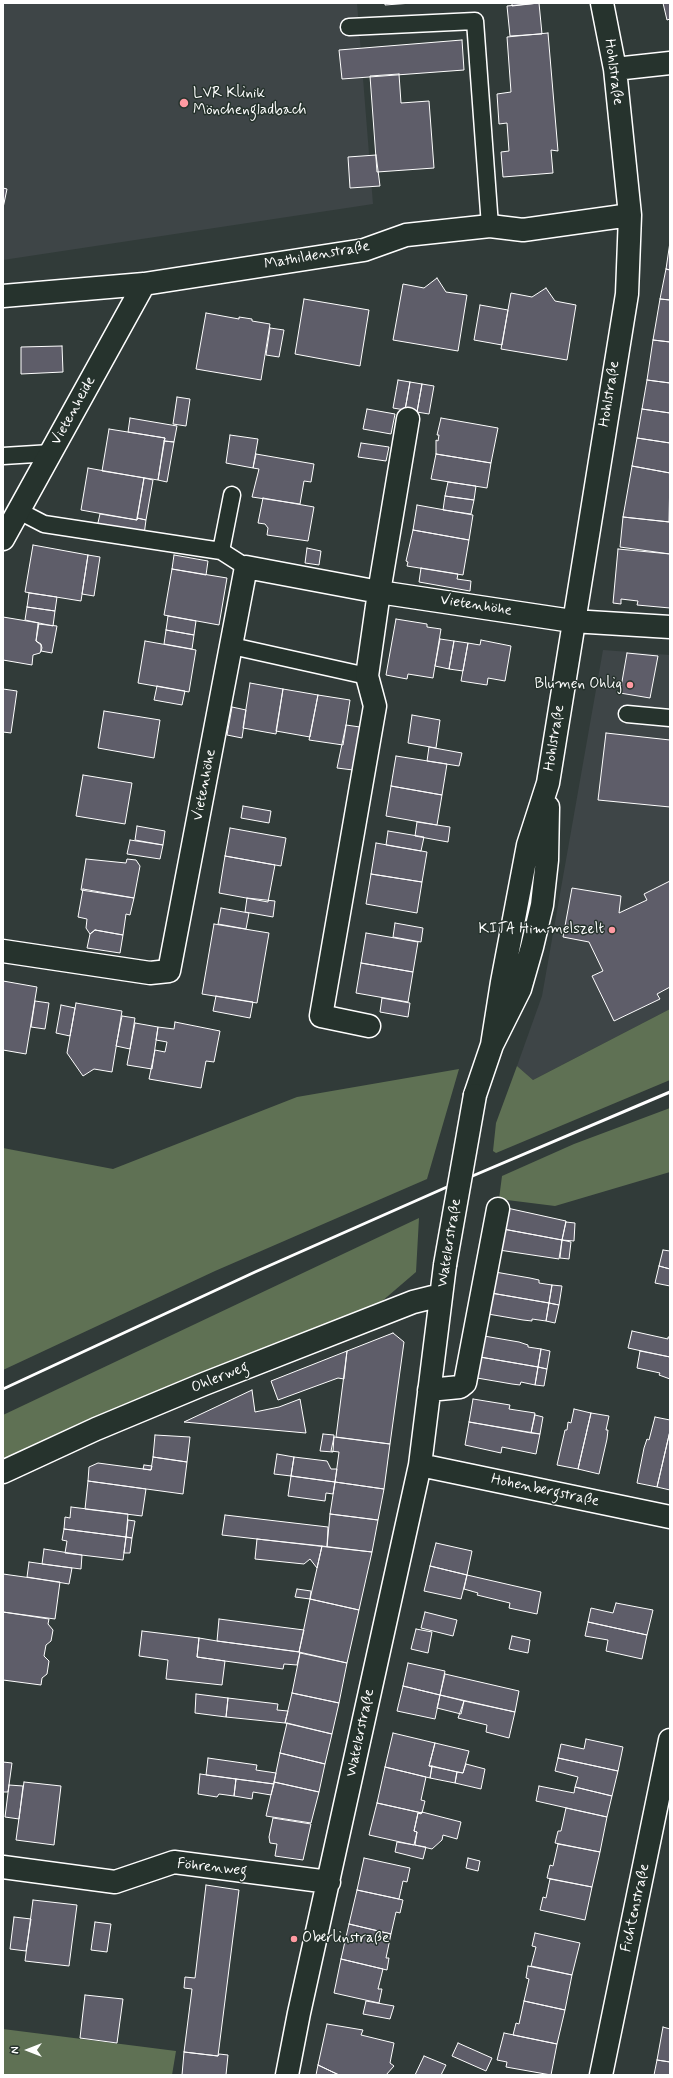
<!DOCTYPE html>
<meta charset="utf-8">
<style>
body{margin:0}
#map{position:relative;width:673px;height:2078px;overflow:hidden;background:#313b39;font-family:Mynerve,sans-serif}
canvas{display:block}
.frame{position:absolute;inset:0;border:4px solid #fff;pointer-events:none}
.north{position:absolute;left:8px;top:2030px;width:40px;height:40px;-webkit-text-stroke:3px #26332d;paint-order:stroke;rotate:270deg;font-size:11px;font-weight:700;line-height:16px;text-align:center;color:#fff}
.north::after{content:'';display:block;margin:auto;width:14px;height:18px;background:#fff;clip-path:polygon(50% 0,100% 100%,50% 72%,0 100%)}
</style>
<div id="map">
<canvas width="673" height="2078"></canvas>
<div class="frame"></div>
<div class="north">N</div>
</div>
<script>
const context = document.querySelector('canvas').getContext('2d');
context.lineJoin = 'round';
function fill(path, color) {
  context.fillStyle = color;
  context.fill(path, 'evenodd');
}
function toPath(rows) {
  const path = new Path2D();
  for (const r of rows) {
    path.moveTo(r[0], r[1]);
    for (let i = 2; i < r.length; i += 2) path.lineTo(r[i], r[i + 1]);
  }
  return path;
}
function stroke(path, color, width, dash) {
  context.strokeStyle = color;
  context.lineWidth = width;
  context.lineCap = dash ? 'butt' : 'round';
  context.setLineDash(dash || []);
  context.stroke(path);
}
function write(font, color, halo, rows, align = 'center') {
  context.font = font + ' Mynerve,sans-serif';
  context.lineWidth = 3;
  context.setLineDash([]);
  context.textBaseline = 'middle';
  context.strokeStyle = halo;
  context.fillStyle = color;
  for (const [text, x, y, turn = 0] of rows) {
    context.save();
    context.translate(x, y);
    context.rotate((+turn || 0) * Math.PI / 180);
    context.textAlign = isNaN(turn) ? turn : align;
    if (halo) context.strokeText(text, 0, 0);
    context.fillText(text, 0, 0);
    context.restore();
  }
}
const built = toPath([
 [3,3,357,3,373,204,3,260],
 [603,650,670,655,670,1009,533,1080,517,1066,542,996]
]);
const green = toPath([
 [670,1009,670,1080,496,1153,493,1151,496,1123,517,1066,533,1080],
 [459,1069,427,1179,215,1271,3,1370,3,1148,113,1169,297,1097],
 [670,1108,670,1172,555,1206,499,1199,502,1176,574,1144],
 [419,1218,416,1272,374,1308,3,1462,3,1415],
 [3,2029,176,2051,172,2075,3,2075]
]);
const building = toPath([
 [385,3,412,3,385,5,385,3],
 [512,3,539,3,512,6,512,3],
 [539,3,542,34,510,36,507,6,539,3],
 [663,3,670,3,670,19,667,20,663,3],
 [548,33,558,151,551,150,553,173,503,177,501,152,509,151,507,123,499,124,497,94,511,92,507,37,548,33],
 [462,40,464,70,342,79,339,50,462,40],
 [399,74,401,103,429,101,434,168,377,172,370,76,399,74],
 [376,155,380,186,350,188,348,157,376,155],
 [3,188,7,189,3,208,3,188],
 [670,242,670,270,666,269,670,242],
 [666,269,670,270,670,300,660,299,666,269],
 [437,278,446,292,467,295,458,351,393,340,403,284,424,288,437,278],
 [546,288,555,301,576,305,567,360,501,349,511,293,532,297,546,288],
 [304,299,369,310,360,366,295,354,304,299],
 [660,299,670,300,670,342,653,340,660,299],
 [480,305,508,310,502,345,474,340,480,305],
 [206,313,239,319,239,317,252,319,252,321,270,324,261,380,196,369,206,313],
 [270,328,284,330,279,357,266,355,270,328],
 [653,340,670,342,670,383,647,380,653,340],
 [62,346,63,372,21,374,21,347,62,346],
 [398,380,410,382,405,410,393,408,398,380],
 [647,380,670,383,670,413,642,409,647,380],
 [410,382,422,384,417,412,405,410,410,382],
 [422,384,434,386,429,414,417,412,422,384],
 [177,397,190,399,186,426,173,424,177,397],
 [367,409,395,414,391,434,363,429,367,409],
 [642,409,670,413,670,443,637,438,642,409],
 [130,418,177,426,174,442,164,441,165,438,128,432,130,418],
 [441,418,498,428,491,463,436,454,436,440,438,441,439,435,437,435,441,418],
 [109,429,165,438,158,480,102,471,109,429],
 [230,435,258,439,253,468,226,463,230,435],
 [637,438,670,443,670,473,632,466,637,438],
 [164,441,174,442,167,482,158,480,164,441],
 [361,443,389,447,386,461,358,457,361,443],
 [256,454,314,464,311,482,304,481,300,504,252,497,259,469,253,468,256,454],
 [436,454,491,463,487,488,431,479,436,454],
 [632,466,670,473,669,522,623,517,632,466],
 [88,468,144,478,137,520,81,510,88,468],
 [144,478,153,480,146,520,137,518,144,478],
 [448,482,476,486,474,500,445,496,448,482],
 [445,496,474,500,471,514,443,510,445,496],
 [263,498,314,507,308,541,267,535,268,528,265,524,258,523,263,498],
 [417,505,473,515,469,540,413,530,417,505],
 [100,514,137,520,137,518,146,520,144,535,97,527,100,514],
 [623,517,670,522,670,554,620,547,623,517],
 [413,530,469,540,463,575,407,566,408,562,406,561,413,530],
 [33,545,88,555,81,601,25,592,33,545],
 [307,548,321,551,319,565,305,563,307,548],
 [618,549,670,554,670,608,637,605,638,601,621,599,621,604,613,603,618,549],
 [88,555,100,557,94,596,82,594,88,555],
 [174,555,208,561,206,575,172,569,174,555],
 [421,568,458,574,457,579,471,581,470,591,419,582,421,568],
 [172,569,227,578,219,625,164,615,172,569],
 [29,593,57,597,55,611,27,607,29,593],
 [27,607,55,611,53,626,25,620,27,607],
 [168,616,196,621,194,635,166,630,168,616],
 [3,617,39,623,36,641,41,644,42,648,40,653,33,655,32,665,3,660,3,617],
 [396,619,427,624,427,627,441,629,433,678,408,674,407,679,386,675,396,619],
 [38,624,57,626,52,653,41,651,41,645,36,641,38,624],
 [166,630,194,635,192,649,164,644,166,630],
 [440,639,454,641,449,669,435,666,440,639],
 [481,640,511,646,505,681,488,678,487,685,461,681,468,643,480,645,481,640],
 [145,641,196,650,189,692,138,683,145,641],
 [454,641,468,643,463,671,449,669,454,641],
 [627,653,658,656,650,698,620,693,627,653],
 [250,683,283,689,276,734,243,728,250,683],
 [157,686,185,691,182,705,154,700,157,686],
 [3,689,17,691,11,733,3,732,3,689],
 [283,689,318,695,310,737,276,731,283,689],
 [318,695,350,700,343,745,309,740,318,695],
 [232,707,246,710,242,738,227,735,232,707],
 [104,711,160,720,154,758,98,748,104,711],
 [412,715,440,720,436,748,408,743,412,715],
 [346,725,360,727,353,770,337,768,346,725],
 [606,733,670,740,670,807,598,800,606,733],
 [429,747,462,753,459,766,427,761,429,747],
 [396,756,447,764,442,795,391,786,396,756],
 [83,775,132,783,125,824,76,816,83,775],
 [391,786,442,795,437,825,386,816,391,786],
 [243,806,271,811,269,823,241,818,243,806],
 [417,822,450,827,448,842,415,836,417,822],
 [137,826,165,831,163,845,135,840,137,826],
 [230,828,286,838,281,866,225,856,230,828],
 [388,831,424,837,421,851,386,845,388,831],
 [130,840,163,845,160,859,127,854,130,840],
 [376,843,427,852,422,882,371,874,376,843],
 [225,856,275,865,268,902,219,893,225,856],
 [86,859,126,863,127,859,136,860,140,866,134,898,81,890,86,859],
 [371,874,422,882,417,913,366,904,371,874],
 [670,881,670,987,657,994,660,999,614,1021,592,976,603,971,589,942,563,937,572,888,621,896,619,913,647,900,644,894,670,881],
 [83,889,134,898,130,915,126,914,123,935,95,930,90,934,86,928,87,919,78,917,83,889],
 [247,898,275,901,273,917,245,912,247,898],
 [221,908,249,913,246,929,218,924,221,908],
 [395,923,423,928,421,942,393,937,395,923],
 [214,924,269,933,257,1003,202,994,214,924],
 [95,930,123,935,120,953,87,948,90,934,95,930],
 [366,933,418,942,413,972,361,963,366,933],
 [361,963,413,972,408,1002,356,993,361,963],
 [3,981,37,987,26,1054,3,1050,3,981],
 [216,996,253,1002,250,1018,213,1011,216,996],
 [382,998,410,1003,408,1017,380,1012,382,998],
 [35,1001,49,1003,45,1029,31,1027,35,1001],
 [76,1003,122,1011,112,1072,94,1069,83,1076,67,1053,76,1003],
 [61,1005,75,1008,70,1036,56,1033,61,1005],
 [122,1016,135,1018,130,1049,116,1046,122,1016],
 [175,1022,220,1031,214,1062,206,1061,201,1088,149,1079,155,1050,165,1052,167,1042,156,1040,158,1027,174,1029,175,1022],
 [135,1023,158,1027,152,1069,127,1065,135,1023],
 [507,1208,566,1221,562,1240,503,1229,507,1208],
 [566,1222,575,1223,574,1241,562,1240,566,1222],
 [503,1229,562,1240,559,1259,499,1250,503,1229],
 [562,1240,571,1242,569,1259,560,1258,562,1240],
 [663,1250,670,1251,670,1269,659,1266,663,1250],
 [659,1266,670,1269,670,1286,655,1283,659,1266],
 [495,1272,530,1278,539,1280,539,1283,552,1285,549,1303,491,1293,495,1272],
 [552,1285,562,1286,559,1305,549,1303,552,1285],
 [491,1293,549,1303,546,1321,532,1319,532,1321,523,1320,488,1314,491,1293],
 [549,1303,559,1305,555,1323,546,1321,549,1303],
 [632,1331,668,1339,668,1337,670,1337,670,1357,628,1348,632,1331],
 [393,1333,404,1342,390,1444,336,1437,347,1351,393,1333],
 [484,1336,519,1342,528,1345,528,1347,541,1349,538,1367,480,1357,484,1336],
 [541,1349,550,1351,547,1369,538,1367,541,1349],
 [347,1351,344,1379,338,1378,278,1400,271,1381,347,1351],
 [640,1351,670,1357,670,1379,659,1375,660,1373,637,1368,640,1351],
 [480,1357,538,1367,535,1385,521,1382,520,1385,512,1384,477,1378,480,1357],
 [538,1367,547,1369,544,1386,535,1385,538,1367],
 [252,1390,255,1412,279,1407,300,1399,306,1433,184,1422,252,1390],
 [473,1399,510,1405,509,1409,535,1413,531,1433,469,1422,473,1399],
 [574,1409,591,1413,578,1469,557,1465,565,1430,567,1430,568,1422,571,1423,574,1409],
 [591,1413,609,1416,606,1430,608,1430,607,1439,599,1474,578,1469,591,1413],
 [535,1415,543,1417,540,1434,531,1433,535,1415],
 [655,1417,670,1420,670,1431,657,1487,637,1483,644,1448,647,1439,649,1440,655,1417],
 [469,1422,540,1434,536,1454,502,1447,501,1453,465,1445,469,1422],
 [670,1431,670,1490,657,1487,670,1431],
 [323,1434,334,1435,333,1452,320,1451,323,1434],
 [155,1435,190,1437,187,1462,153,1457,155,1435],
 [334,1437,390,1444,384,1489,335,1482,339,1452,331,1451,334,1437],
 [277,1454,294,1457,291,1476,274,1474,277,1454],
 [153,1457,187,1462,183,1494,88,1481,89,1467,98,1463,151,1470,153,1457],
 [294,1457,327,1461,331,1469,337,1469,335,1482,291,1476,294,1457],
 [144,1465,152,1466,151,1470,143,1469,144,1465],
 [291,1476,335,1482,333,1494,326,1493,325,1501,288,1496,291,1476],
 [88,1481,146,1489,142,1516,85,1509,88,1481],
 [335,1482,384,1489,378,1520,330,1514,335,1482],
 [71,1507,128,1514,126,1537,64,1529,65,1517,70,1518,71,1507],
 [330,1514,378,1520,372,1552,327,1547,330,1514],
 [225,1515,328,1527,327,1547,222,1535,225,1515],
 [128,1520,135,1521,132,1538,126,1537,128,1520],
 [64,1529,126,1537,123,1560,65,1553,67,1541,62,1540,64,1529],
 [126,1537,132,1538,130,1553,124,1553,126,1537],
 [257,1539,322,1546,317,1568,310,1559,304,1564,255,1559,257,1539],
 [436,1543,472,1551,467,1575,430,1566,436,1543],
 [322,1546,372,1552,359,1610,310,1599,322,1546],
 [44,1549,82,1555,81,1569,42,1564,44,1549],
 [29,1562,72,1568,69,1584,27,1577,29,1562],
 [430,1566,467,1575,461,1599,424,1591,430,1566],
 [3,1574,60,1582,55,1619,3,1612,3,1574],
 [467,1575,541,1592,537,1614,509,1608,510,1603,477,1595,478,1593,464,1589,467,1575],
 [297,1589,311,1591,310,1599,295,1597,297,1589],
 [310,1599,359,1610,347,1663,299,1652,310,1599],
 [616,1603,653,1610,647,1635,588,1622,591,1608,613,1613,616,1603],
 [3,1612,49,1619,48,1624,53,1630,51,1641,46,1645,44,1656,49,1661,47,1674,42,1678,41,1685,3,1680,3,1612],
 [425,1612,457,1620,453,1636,421,1628,425,1612],
 [219,1619,304,1630,299,1652,217,1641,219,1619],
 [588,1622,647,1635,642,1659,606,1651,608,1640,585,1636,588,1622],
 [416,1629,432,1632,428,1653,411,1649,416,1629],
 [142,1631,199,1638,197,1657,225,1661,222,1685,166,1679,168,1660,139,1656,142,1631],
 [512,1636,530,1640,528,1653,509,1649,512,1636],
 [199,1638,217,1641,300,1652,297,1665,284,1664,283,1669,225,1661,197,1657,199,1638],
 [300,1653,347,1663,339,1703,292,1693,300,1653],
 [408,1663,445,1671,440,1695,403,1686,408,1663],
 [445,1674,519,1691,515,1712,440,1695,445,1674],
 [403,1686,440,1695,435,1719,397,1711,403,1686],
 [292,1693,339,1703,332,1734,285,1723,292,1693],
 [196,1694,228,1698,226,1717,195,1713,196,1694],
 [440,1695,464,1701,461,1714,437,1708,440,1695],
 [228,1698,278,1704,277,1710,288,1711,285,1723,226,1717,228,1698],
 [464,1701,515,1712,509,1738,486,1732,487,1725,458,1718,464,1701],
 [287,1723,332,1734,325,1764,280,1753,287,1723],
 [393,1733,435,1743,429,1766,432,1766,430,1778,385,1767,393,1733],
 [586,1739,623,1747,618,1771,558,1758,561,1744,584,1749,586,1739],
 [435,1743,469,1751,463,1773,429,1766,435,1743],
 [280,1753,325,1764,319,1792,274,1782,280,1753],
 [208,1758,257,1765,256,1770,276,1773,274,1784,206,1775,208,1758],
 [558,1758,618,1771,612,1796,575,1787,578,1777,555,1771,558,1758],
 [3,1762,12,1763,8,1792,3,1792,3,1762],
 [466,1764,485,1769,481,1789,455,1783,457,1772,463,1773,466,1764],
 [432,1766,457,1772,455,1783,430,1778,432,1766],
 [385,1767,426,1777,421,1800,425,1801,422,1813,377,1803,385,1767],
 [200,1774,236,1779,234,1796,219,1794,217,1797,198,1794,200,1774],
 [236,1779,274,1784,271,1795,253,1792,252,1799,234,1796,236,1779],
 [24,1782,61,1786,54,1845,16,1840,24,1782],
 [274,1782,319,1792,311,1823,266,1816,274,1782],
 [9,1785,23,1786,19,1819,5,1817,9,1785],
 [539,1786,574,1793,575,1787,612,1796,607,1817,536,1801,539,1786],
 [377,1803,422,1813,418,1813,414,1831,417,1832,414,1845,369,1835,377,1803],
 [566,1808,607,1817,600,1852,555,1843,558,1831,561,1831,566,1808],
 [422,1812,461,1822,457,1839,443,1835,442,1840,432,1849,415,1845,417,1832,414,1831,418,1813,421,1814,422,1812],
 [273,1818,311,1824,303,1860,275,1856,277,1844,270,1843,269,1837,273,1818],
 [397,1842,426,1847,423,1859,395,1852,397,1842],
 [558,1844,600,1852,592,1887,547,1878,550,1865,553,1866,558,1844],
 [364,1858,410,1868,407,1882,403,1881,399,1899,357,1890,364,1858],
 [468,1858,480,1861,478,1871,466,1868,468,1858],
 [550,1879,592,1887,585,1920,540,1910,543,1897,546,1898,550,1879],
 [206,1885,239,1890,218,2056,184,2052,192,1989,184,1988,185,1977,195,1978,206,1885],
 [357,1890,403,1900,400,1913,396,1912,391,1934,349,1924,357,1890],
 [33,1900,77,1905,69,1966,25,1961,33,1900],
 [14,1917,31,1919,26,1951,10,1949,14,1917],
 [95,1922,111,1924,107,1952,91,1950,95,1922],
 [349,1924,391,1934,386,1958,389,1958,387,1970,341,1959,349,1924],
 [535,1933,580,1943,572,1975,531,1966,536,1947,532,1946,535,1933],
 [341,1959,383,1969,378,1989,382,1989,379,2003,334,1993,341,1959],
 [528,1966,572,1975,565,2010,524,2001,529,1979,526,1978,528,1966],
 [85,1995,123,1999,117,2043,80,2038,85,1995],
 [366,2001,394,2006,390,2019,363,2014,366,2001],
 [524,2001,565,2010,557,2044,513,2035,516,2023,519,2024,524,2001],
 [327,2024,363,2030,361,2035,394,2043,390,2063,394,2066,386,2075,339,2075,318,2065,327,2024],
 [663,2027,670,2029,670,2062,657,2060,663,2027],
 [504,2033,557,2044,551,2075,506,2067,507,2062,497,2060,504,2033],
 [458,2043,492,2058,486,2071,452,2056,458,2043],
 [184,2052,218,2056,219,2054,228,2055,226,2075,182,2075,184,2052],
 [424,2056,446,2065,441,2075,415,2075,424,2056],
 [657,2060,670,2062,670,2075,654,2075,657,2060],
 [318,2065,339,2075,316,2075,318,2065]
]);
const service = toPath([
 [349,27,475,21,490,226],
 [3,456,51,453],
 [19,511,44,524,221,551,246,567],
 [221,551,232,495],
 [232,646,367,676],
 [627,714,670,718]
]);
const minor = toPath([
 [615,69,670,63],
 [3,296,144,284,364,250,406,235,490,226,523,230,630,215],
 [3,539,144,284],
 [3,951,150,973,169,971,246,567,379,592,572,621,670,627],
 [369,1026,321,1016,375,706,367,676,379,592,408,419],
 [492,1045,502,982,528,845,548,783,627,294,630,215,615,69,602,3],
 [475,1095,492,1045,520,989,532,947,542,905,547,860,548,807],
 [429,1390,460,1387,465,1383,498,1209],
 [420,1465,670,1517],
 [3,1472,96,1429,204,1384,413,1302,441,1295],
 [3,1867,115,1882,174,1862,329,1882],
 [287,2075,299,2013,420,1465,445,1265],
 [601,2075,670,1740]
]);
const rail = toPath([
 [3,1389,255,1272,456,1183,670,1092]
]);
const minorBridge = toPath([
 [445,1265,475,1095]
]);
const markers = [
 [184,103,5,"#ff9aa2"],
 [630,685,4,"#ff9aa2"],
 [612,930,4,"#ff9aa2"],
 [294,1939,4,"#ff9aa2"]
];
const streetNames = [
 ["Hohlstraße",613,72,82],
 ["Mathildenstraße",317,256,-10],
 ["Hohlstraße",610,394,-81],
 ["Vietenheide",74,411,-61],
 ["Vietenhöhe",476,606,9],
 ["Hohlstraße",555,738,-81],
 ["Vietenhöhe",205,785,-79],
 ["Watelerstraße",450,1243,-81],
 ["Ohlerweg",220,1378,-22],
 ["Hohenbergstraße",545,1491,12],
 ["Watelerstraße",361,1733,-78],
 ["Föhrenweg",212,1868,6],
 ["Fichtenstraße",636,1908,-78]
];
const poiNames = [
 ["LVR Klinik",193,94],
 ["Mönchengladbach",193,111],
 ["Blumen Ohlig",622,685,"right"],
 ["KITA Himmelszelt",604,930,"right"],
 ["Oberlinstraße",302,1939]
];
fill(built, '#3e4547');
fill(green, '#5f7154');
fill(building, '#5e5d69');
stroke(building, '#fff', 1);
stroke(service, '#fff', 19);
stroke(minor, '#fff', 25);
stroke(service, '#26332d', 16);
stroke(minor, '#26332d', 22);
stroke(rail, '#fff', 3);
stroke(minorBridge, '#fff', 25, []);
stroke(minorBridge, '#26332d', 22);
for (const [x, y, r, color] of markers) {
  const dot = new Path2D();
  dot.arc(x, y, r, 0, 2 * Math.PI);
  context.fillStyle = color;
  context.fill(dot);
  stroke(dot, '#26332d', 1.5);
}
write('15px', '#fff', '#26332d', streetNames);
write('15px', '#fff', '#26332d', poiNames, 'left');
</script>
